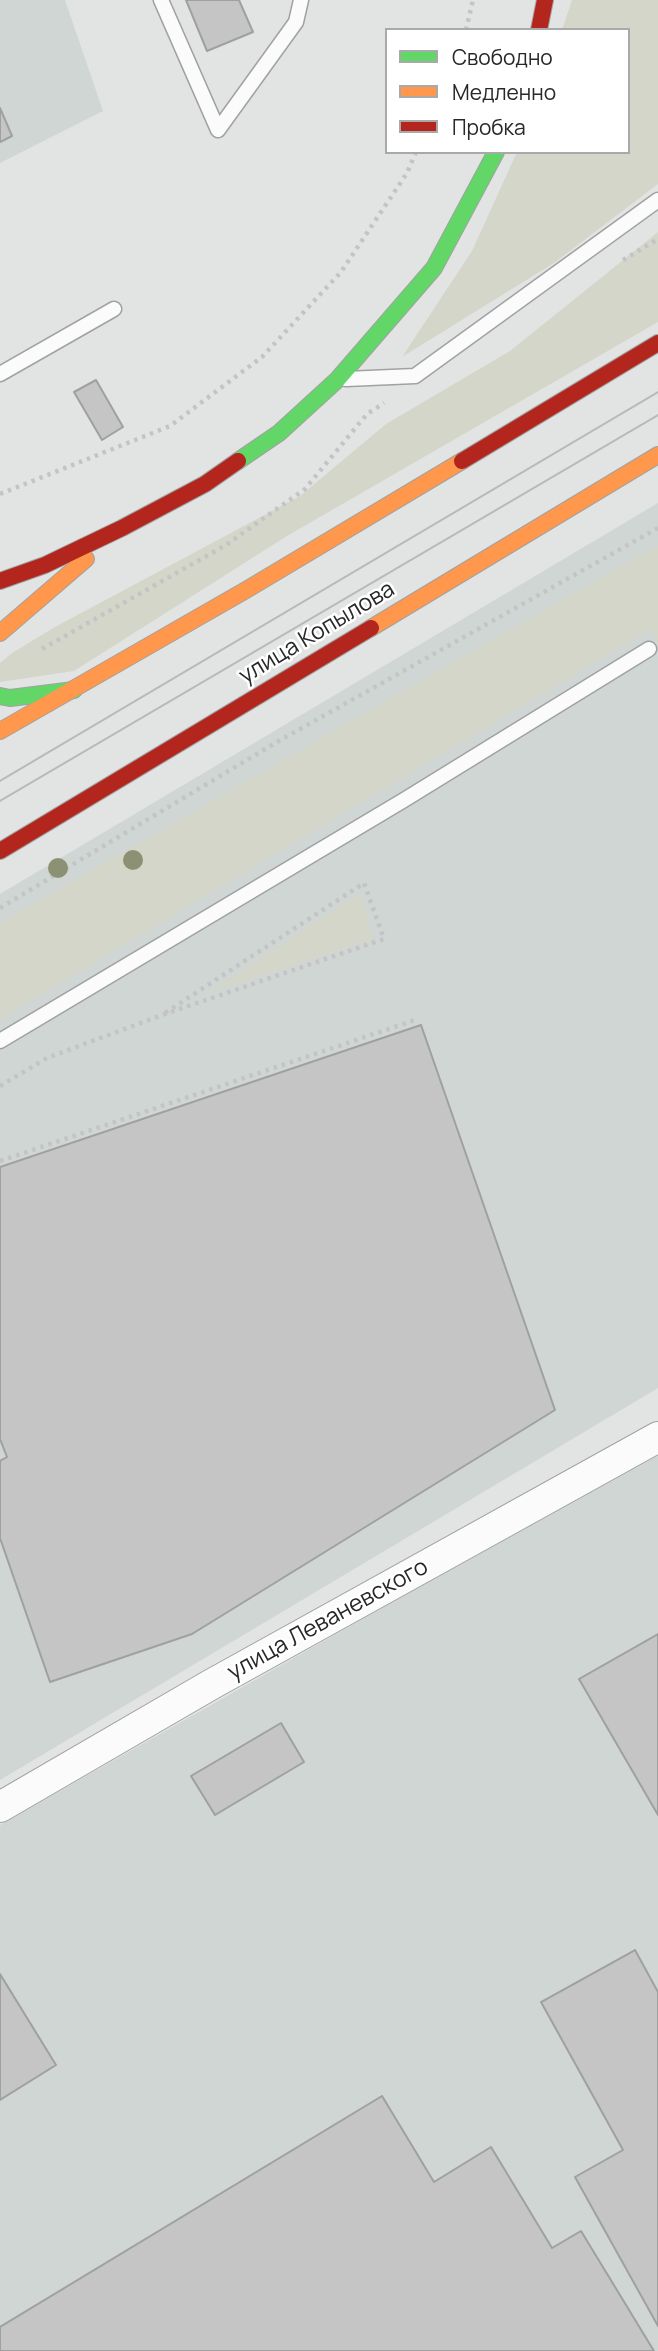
<!DOCTYPE html>
<meta charset="utf-8">
<style>
body{margin:0}
#map{position:relative;width:658px;height:2351px;overflow:hidden;background:#e2e4e3;font-family:Manrope,sans-serif}
canvas{display:block}
.legend{position:absolute;left:385px;top:28px;width:245px;height:126px;box-sizing:border-box;background:#fff;border:2px solid #a9a9a9;margin:0;padding:9px 12px;list-style:none;font-size:21px;color:#272928}
.legend li{display:flex;align-items:center;gap:14px;height:35px}
.legend b{width:35px;border:2px solid #a9a9a9}
</style>
<div id="map">
<canvas width="658" height="2351"></canvas>
<ul class="legend">
<li><b style="height:9px;background:#63d668"></b>Свободно</li>
<li><b style="height:9px;background:#ff974d"></b>Медленно</li>
<li><b style="height:9px;background:#b3261e"></b>Пробка</li>
</ul>
</div>
<script>
const context = document.querySelector('canvas').getContext('2d');
context.lineJoin = 'round';
function fill(path, color) {
  context.fillStyle = color;
  context.fill(path, 'evenodd');
}
function toPath(rows) {
  const path = new Path2D();
  for (const r of rows) {
    path.moveTo(r[0], r[1]);
    for (let i = 2; i < r.length; i += 2) path.lineTo(r[i], r[i + 1]);
  }
  return path;
}
function stroke(path, color, width, dash) {
  context.strokeStyle = color;
  context.lineWidth = width;
  context.lineCap = dash ? 'butt' : 'round';
  context.setLineDash(dash || []);
  context.stroke(path);
}
function write(font, color, halo, rows, align = 'center') {
  context.font = font + ' Manrope,sans-serif';
  context.lineWidth = 5;
  context.setLineDash([]);
  context.textBaseline = 'middle';
  context.strokeStyle = halo;
  context.fillStyle = color;
  for (const [text, x, y, turn = 0] of rows) {
    context.save();
    context.translate(x, y);
    context.rotate((+turn || 0) * Math.PI / 180);
    context.textAlign = isNaN(turn) ? turn : align;
    if (halo) context.strokeText(text, 0, 0);
    context.fillText(text, 0, 0);
    context.restore();
  }
}
const built = toPath([
 [0,0,65,0,103,111,0,163],
 [658,503,658,1388,0,1780,0,894],
 [658,1451,658,2351,0,2351,0,1825]
]);
const green = toPath([
 [572,0,658,0,658,184,554,263,402,357,472,251,517,152,628,152,628,30,562,30],
 [658,232,658,322,287,536,74,671,0,682,0,663,12,653,55,627,300,496,386,424,510,351],
 [658,545,658,646,652,628,0,1019,0,923],
 [360,893,374,939,208,993]
]);
const building = toPath([
 [186,0,239,0,253,32,207,51,186,0],
 [0,108,12,136,0,142,0,108],
 [96,380,123,427,102,440,74,392,96,380],
 [421,1025,555,1410,192,1634,50,1682,0,1538,0,1461,7,1457,0,1439,0,1167,421,1025],
 [658,1634,658,1815,579,1679,658,1634],
 [281,1723,304,1762,215,1815,191,1776,281,1723],
 [635,1950,658,1992,658,2326,575,2177,623,2150,541,2002,635,1950],
 [0,1974,56,2065,0,2100,0,1974],
 [382,2096,434,2182,491,2147,552,2248,581,2231,654,2351,0,2351,0,2327,382,2096]
]);
const path = toPath([
 [466,30,473,0],
 [623,260,658,239],
 [0,494,170,426,262,357,341,272,407,173,416,152],
 [42,649,226,545,305,489,367,414,384,403],
 [0,908,277,742,658,528],
 [0,1086,47,1058,162,1015,384,939,364,883,162,1015],
 [0,1161,418,1019]
]);
const lane = toPath([
 [161,0,218,130,296,22,301,0],
 [0,374,114,309],
 [346,379,415,376,658,200],
 [0,1041,404,800,649,649]
]);
const street = toPath([
 [0,1807,212,1684,658,1437]
]);
const fast = toPath([
 [238,461,279,433,337,380,434,268,496,152],
 [0,696,10,698,74,690]
]);
const slow = toPath([
 [371,628,658,455],
 [0,633,86,559],
 [0,731,246,590,462,461]
]);
const jam = toPath([
 [539,30,545,0],
 [462,461,658,343],
 [0,581,45,565,122,528,205,484,238,461],
 [0,851,371,628]
]);
const tram = toPath([
 [0,781,658,392],
 [0,801,658,415]
]);
const trees = [
 [133,860],
 [58,868]
];
const streetNames = [
 ["улица Копылова",317,633,-31],
 ["улица Леваневского",328,1620,-29]
];
fill(built, '#cfd6d3');
fill(green, '#d3d6c9');
fill(building, '#c4c5c4');
stroke(building, '#9fa1a0', 2);
stroke(lane, '#a0a2a1', 17);
stroke(street, '#a0a2a1', 32);
stroke(fast, '#a0a2a1', 18);
stroke(slow, '#a0a2a1', 18);
stroke(jam, '#a0a2a1', 18);
stroke(path, '#c4c4c4', 4.5, [3.5, 5]);
stroke(lane, '#fbfbfb', 14);
stroke(street, '#fbfbfb', 30);
stroke(fast, '#63d668', 16);
stroke(slow, '#ff974d', 16);
stroke(jam, '#b3261e', 16);
stroke(tram, '#b8b9b8', 2);
context.fillStyle = '#8d9174';
for (const [x, y] of trees) {
  context.beginPath();
  context.arc(x, y, 10, 0, 2 * Math.PI);
  context.fill();
}
write('23px', '#272928', '#fff', streetNames);
</script>
